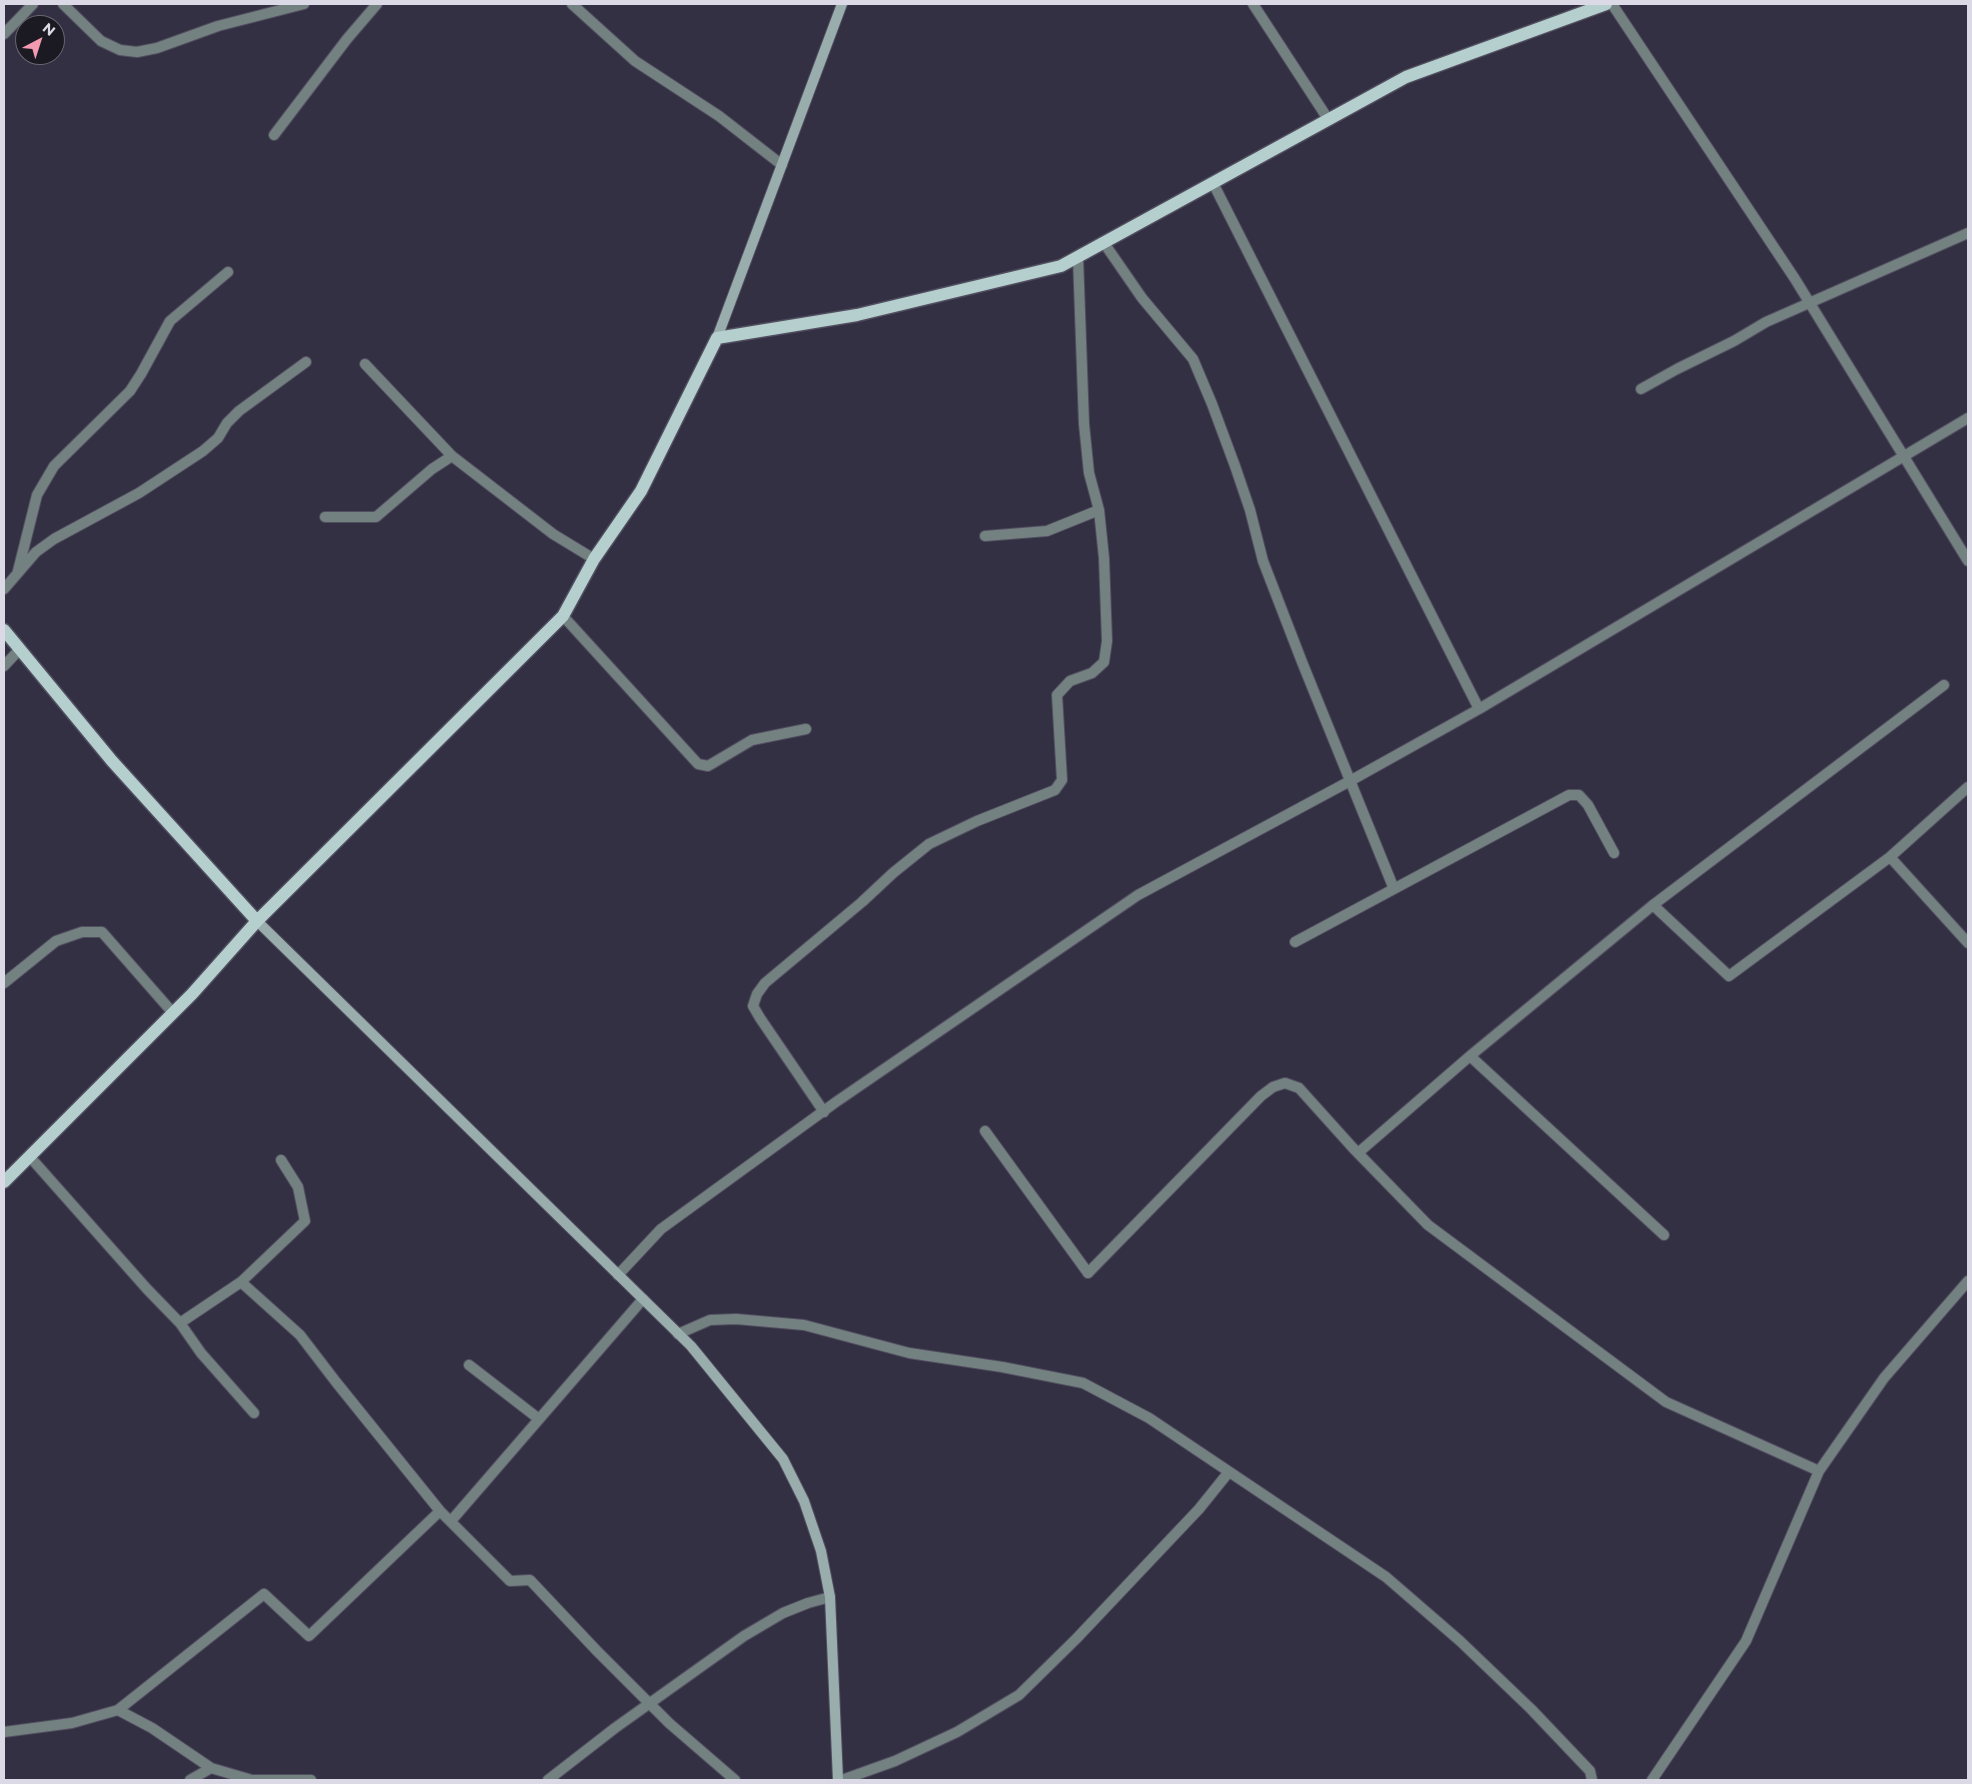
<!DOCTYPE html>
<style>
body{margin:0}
#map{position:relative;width:1972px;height:1784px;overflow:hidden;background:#333043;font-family:Montserrat,sans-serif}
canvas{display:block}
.frame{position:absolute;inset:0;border:5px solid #dbd9e6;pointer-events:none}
.north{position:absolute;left:15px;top:15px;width:50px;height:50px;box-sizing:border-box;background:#1b1a22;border:1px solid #686670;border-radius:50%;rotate:40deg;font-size:14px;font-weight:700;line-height:20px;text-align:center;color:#dbd9e6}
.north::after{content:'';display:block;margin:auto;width:18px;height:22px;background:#f29aaf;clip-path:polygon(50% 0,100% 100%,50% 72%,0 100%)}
</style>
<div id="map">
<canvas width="1972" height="1784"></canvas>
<div class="frame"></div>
<div class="north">N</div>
</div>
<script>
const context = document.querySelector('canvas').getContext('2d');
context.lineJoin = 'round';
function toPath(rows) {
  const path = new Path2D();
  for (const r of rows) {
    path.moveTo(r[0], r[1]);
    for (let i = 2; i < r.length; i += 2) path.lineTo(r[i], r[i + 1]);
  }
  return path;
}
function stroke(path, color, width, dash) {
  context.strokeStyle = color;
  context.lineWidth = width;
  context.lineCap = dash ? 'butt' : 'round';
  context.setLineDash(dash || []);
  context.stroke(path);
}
const lane = toPath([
 [985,1131,1088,1273]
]);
const street = toPath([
 [63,4,101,41,120,50,137,52,157,48,218,26,304,4],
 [572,4,635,61,719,116,782,165],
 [1253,4,1328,119],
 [1612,4,1795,279,1968,561],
 [4,34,33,4],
 [274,135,347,39,377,4],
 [1213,183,1479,709],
 [1104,243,1142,298,1193,359,1212,404,1235,466,1250,510,1263,561,1302,662,1394,889],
 [365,364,452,456],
 [1641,389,1677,369,1734,341,1766,322,1968,233],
 [325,517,376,517,432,469,452,456,553,534,594,559],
 [985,536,1047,531,1099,510],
 [18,571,37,495,54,466,130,391,141,374,170,321,228,272],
 [4,589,36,552,54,539,139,493,203,451,218,438,227,423,239,411,306,362],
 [563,616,698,764,708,766,752,740,806,729],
 [4,666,20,649],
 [1968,787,1890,857,1968,943],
 [1653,905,1729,976,1890,857],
 [1295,942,1569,795,1579,795,1588,805,1614,853],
 [4,983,56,941,82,932,102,932,173,1013],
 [1470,1056,1664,1235],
 [824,1112,760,1018,753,1006,757,994,765,983,862,902,893,873,929,844,977,821,1055,790,1062,780,1057,695,1070,681,1092,673,1104,662,1107,641,1104,558,1099,510,1089,473,1084,424,1078,257],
 [1358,1153,1470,1056,1653,905,1944,685],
 [30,1157,147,1289,180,1323,201,1353,254,1413],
 [1088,1273,1261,1096,1273,1087,1285,1083,1299,1088,1353,1148,1428,1225,1666,1402,1819,1471],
 [618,1275,661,1229,836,1102,1138,895,1350,781,1479,709,1968,418],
 [241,1282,300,1335,336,1382,440,1511,510,1581,530,1580,597,1651,669,1723,735,1780],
 [180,1323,241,1282,305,1221,298,1187,281,1160],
 [678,1334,710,1320,736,1319,804,1325,909,1353,1002,1367,1083,1383,1149,1418,1386,1577,1460,1641,1531,1709,1590,1771,1592,1780],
 [469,1365,539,1419],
 [451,1521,643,1299],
 [118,1710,264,1594,309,1636,440,1511],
 [4,1732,72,1723,118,1710,152,1728,211,1768,252,1780,311,1780],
 [190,1780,211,1768],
 [548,1780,615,1728,744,1636,783,1613,808,1603,830,1597],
 [842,1780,895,1761,957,1732,1019,1695,1076,1639,1199,1509,1228,1473],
 [1652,1780,1746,1641,1819,1471,1884,1378,1968,1281]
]);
const secondary = toPath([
 [717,338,842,4],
 [257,921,691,1346,783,1459,804,1501,821,1551,830,1597,838,1780]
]);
const primary = toPath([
 [4,630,112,761,257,921],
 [4,1182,192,994,257,921,563,616,594,559,641,491,717,338,857,315,1061,266,1406,77,1606,4]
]);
stroke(lane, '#514e60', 12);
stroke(street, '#514e60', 12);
stroke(secondary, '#514e60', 12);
stroke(primary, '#514e60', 15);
stroke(lane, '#748181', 10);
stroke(street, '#748181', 10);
stroke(secondary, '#99adac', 10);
stroke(primary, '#b5cfce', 12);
</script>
